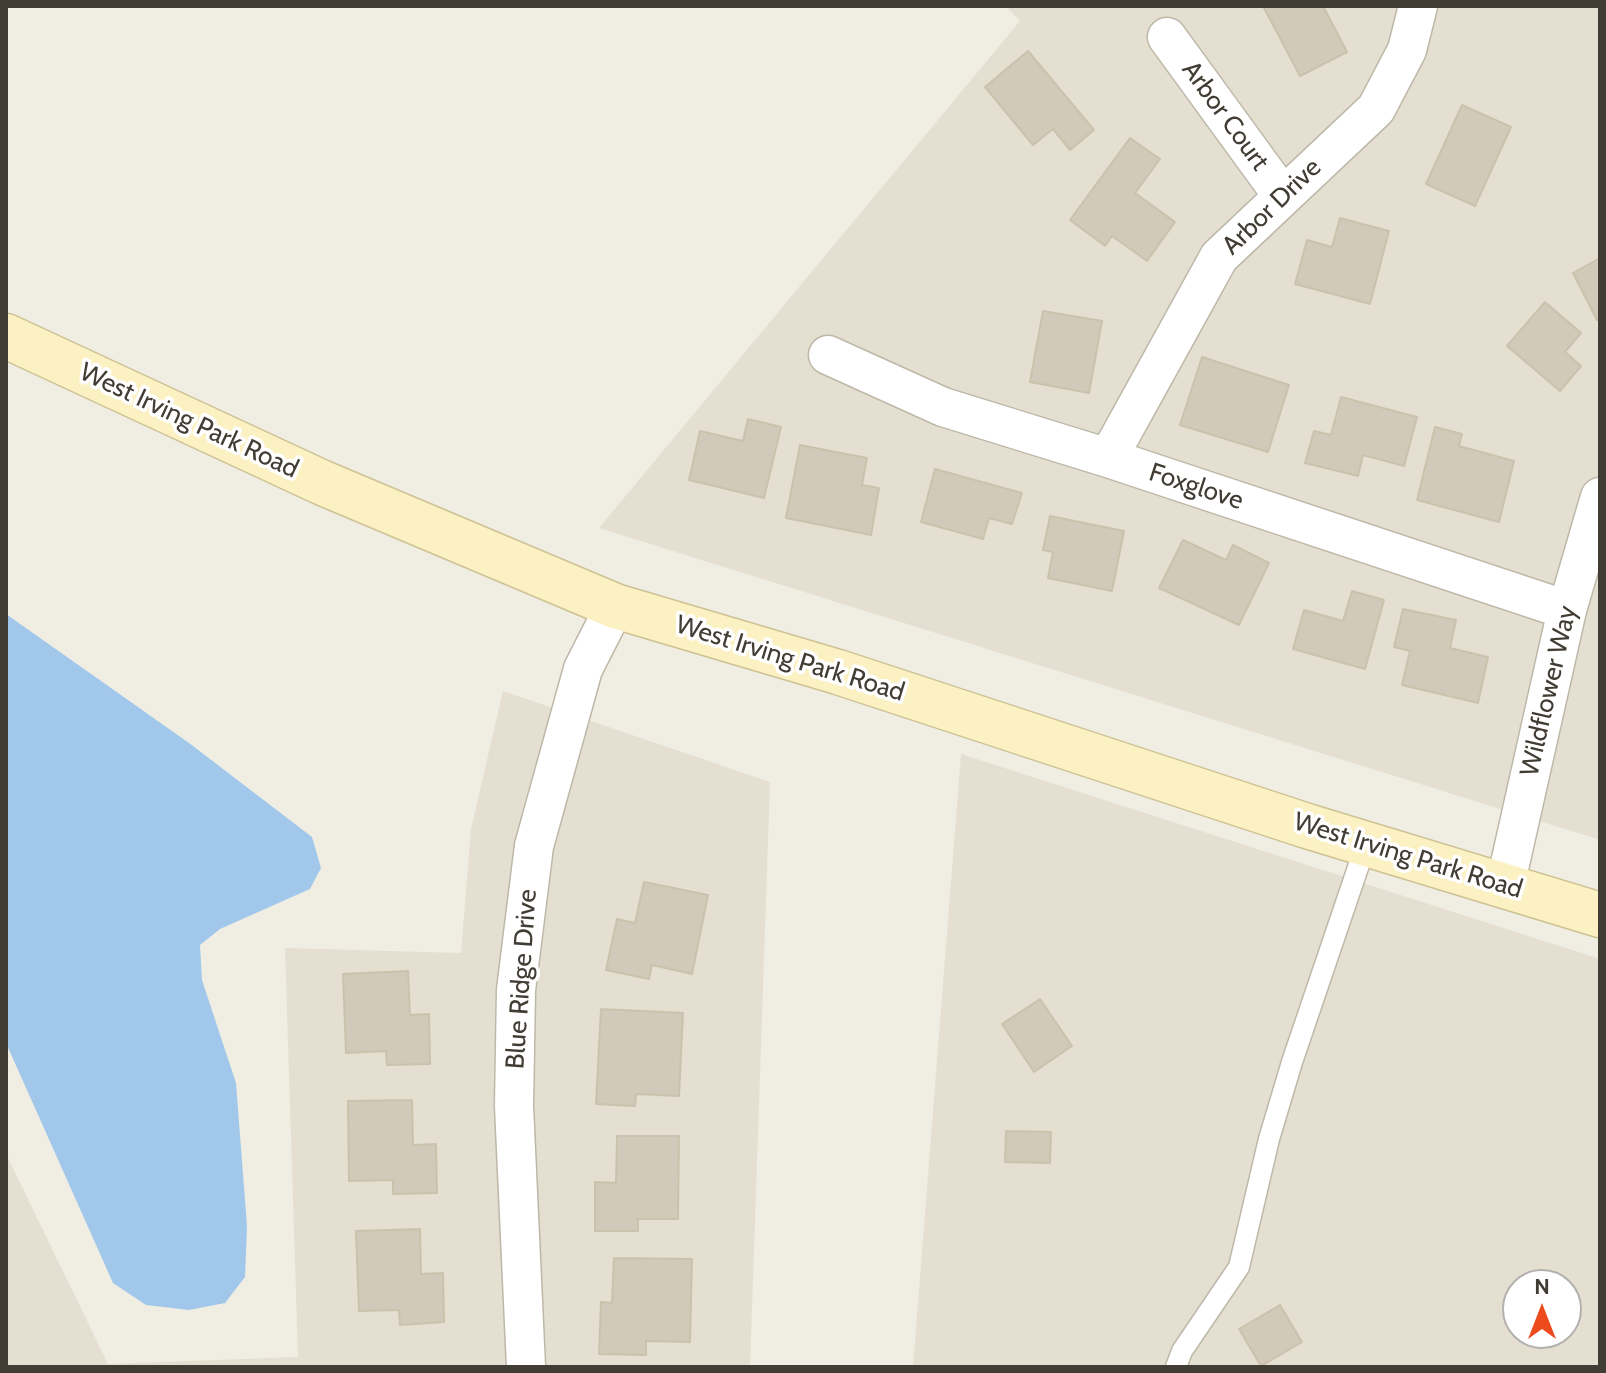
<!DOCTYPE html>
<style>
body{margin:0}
#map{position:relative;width:1606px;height:1373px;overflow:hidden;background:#f0ede3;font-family:Cabin,sans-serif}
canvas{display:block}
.frame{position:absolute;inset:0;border:8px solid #423d34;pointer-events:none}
.north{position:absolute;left:1502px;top:1269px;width:80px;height:80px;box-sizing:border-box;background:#fff;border:2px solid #b3b1ae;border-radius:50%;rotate:0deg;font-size:22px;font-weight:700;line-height:32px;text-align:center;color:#423d34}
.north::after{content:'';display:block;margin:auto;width:28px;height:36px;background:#ed4b1d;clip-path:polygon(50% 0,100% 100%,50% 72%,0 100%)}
</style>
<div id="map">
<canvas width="1606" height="1373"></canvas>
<div class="frame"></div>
<div class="north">N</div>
</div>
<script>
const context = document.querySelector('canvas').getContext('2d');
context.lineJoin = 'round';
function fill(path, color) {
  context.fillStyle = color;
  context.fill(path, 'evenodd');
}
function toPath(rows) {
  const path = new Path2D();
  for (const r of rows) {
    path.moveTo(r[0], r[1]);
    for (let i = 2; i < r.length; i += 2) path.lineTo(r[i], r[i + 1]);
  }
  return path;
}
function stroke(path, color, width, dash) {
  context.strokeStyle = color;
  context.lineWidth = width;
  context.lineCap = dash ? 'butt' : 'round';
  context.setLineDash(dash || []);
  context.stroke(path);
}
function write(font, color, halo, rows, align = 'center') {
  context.font = font + ' Cabin,sans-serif';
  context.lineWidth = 7;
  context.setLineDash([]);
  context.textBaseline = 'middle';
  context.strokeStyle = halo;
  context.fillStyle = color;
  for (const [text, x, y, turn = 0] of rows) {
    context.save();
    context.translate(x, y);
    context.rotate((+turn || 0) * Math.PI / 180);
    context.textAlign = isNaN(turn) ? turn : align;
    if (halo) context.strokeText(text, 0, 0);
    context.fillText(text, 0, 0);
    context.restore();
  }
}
const residential = toPath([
 [1006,6,1600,6,1600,840,599,528,1020,21],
 [503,691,770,782,750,1367,6,1367,6,1154,108,1364,298,1357,285,948,461,953,471,829],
 [961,754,1600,959,1600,1367,913,1367],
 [1518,1285,1566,1285,1566,1333,1518,1333]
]);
const water = toPath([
 [6,614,189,743,312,837,321,868,310,889,220,929,200,945,202,980,236,1083,247,1226,245,1277,225,1303,189,1310,146,1305,113,1283,6,1043]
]);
const building = toPath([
 [1263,6,1323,6,1347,52,1300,76,1263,6],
 [1028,51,1094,130,1070,150,1053,129,1033,145,985,87,1028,51],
 [1462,105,1511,127,1475,206,1426,184,1462,105],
 [1130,138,1160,159,1135,193,1175,222,1147,261,1112,236,1105,246,1070,220,1130,138],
 [1340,218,1389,231,1370,304,1295,284,1307,240,1332,247,1340,218],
 [1600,258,1600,319,1597,320,1573,273,1600,258],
 [1545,302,1581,333,1565,352,1581,366,1560,391,1507,346,1545,302],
 [1043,311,1102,321,1089,393,1030,382,1043,311],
 [1202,357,1289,385,1268,452,1180,425,1202,357],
 [1341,397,1417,417,1404,466,1363,455,1358,476,1305,463,1314,431,1331,435,1341,397],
 [748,419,781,427,764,498,689,480,700,431,743,441,748,419],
 [1435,427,1462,434,1459,446,1514,461,1499,522,1417,500,1435,427],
 [800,445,867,458,862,485,879,488,871,535,786,518,800,445],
 [935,469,1022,493,1012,524,989,518,983,539,921,522,935,469],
 [1050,516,1124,531,1112,591,1048,578,1053,552,1043,550,1050,516],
 [1183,540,1226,560,1233,545,1269,563,1239,625,1159,588,1183,540],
 [1352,591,1384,600,1365,669,1293,649,1304,610,1343,621,1352,591],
 [1403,609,1456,620,1450,648,1488,657,1478,703,1402,685,1410,651,1394,647,1403,609],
 [644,882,708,895,692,974,652,965,649,979,606,970,617,919,635,923,644,882],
 [408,971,410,1015,429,1014,430,1064,387,1065,386,1051,346,1053,343,974,408,971],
 [1040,999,1072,1046,1034,1072,1002,1024,1040,999],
 [601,1009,683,1013,679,1096,636,1094,635,1106,596,1104,601,1009],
 [412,1100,413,1145,436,1144,437,1193,393,1194,393,1180,349,1181,348,1101,412,1100],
 [1006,1131,1051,1132,1050,1163,1005,1162,1006,1131],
 [617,1136,679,1136,678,1219,638,1219,638,1231,595,1231,595,1182,616,1183,617,1136],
 [420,1229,421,1274,443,1273,444,1322,400,1325,399,1310,359,1311,356,1231,420,1229],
 [614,1258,692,1259,690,1342,646,1341,646,1355,599,1354,601,1302,612,1303,614,1258],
 [1280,1305,1302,1342,1261,1366,1239,1329,1280,1305]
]);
const service = toPath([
 [1176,1367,1182,1351,1239,1267,1269,1139,1292,1062,1366,844]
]);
const minor = toPath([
 [1167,37,1282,195],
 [828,355,943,407,1108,458,1567,610],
 [1108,458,1219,257,1376,109,1407,50,1418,6],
 [1505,886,1567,610,1600,497],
 [526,1367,514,1106,516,990,534,846,583,669,615,606]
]);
const secondary = toPath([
 [6,336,323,483,615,606,838,672,1307,826,1600,915]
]);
const streetNames = [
 ["Arbor Court",1225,116,54],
 ["Arbor Drive",1272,207,-44],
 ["West Irving Park Road",189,421,25],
 ["Foxglove",1196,487,18],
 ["West Irving Park Road",790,659,17],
 ["Wildflower Way",1549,691,-77],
 ["West Irving Park Road",1408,856,17],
 ["Blue Ridge Drive",522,979,-86]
];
fill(residential, '#e4dfd1');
fill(water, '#a1c8eb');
fill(building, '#d1c9b9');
stroke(building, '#cbc2ad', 2);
stroke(service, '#beb8a9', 23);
stroke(minor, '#beb8a9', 41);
stroke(secondary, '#cec295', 47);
stroke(service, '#fff', 20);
stroke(minor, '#fff', 38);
stroke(secondary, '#fbf1c2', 44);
write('26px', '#423d34', '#fff', streetNames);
</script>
